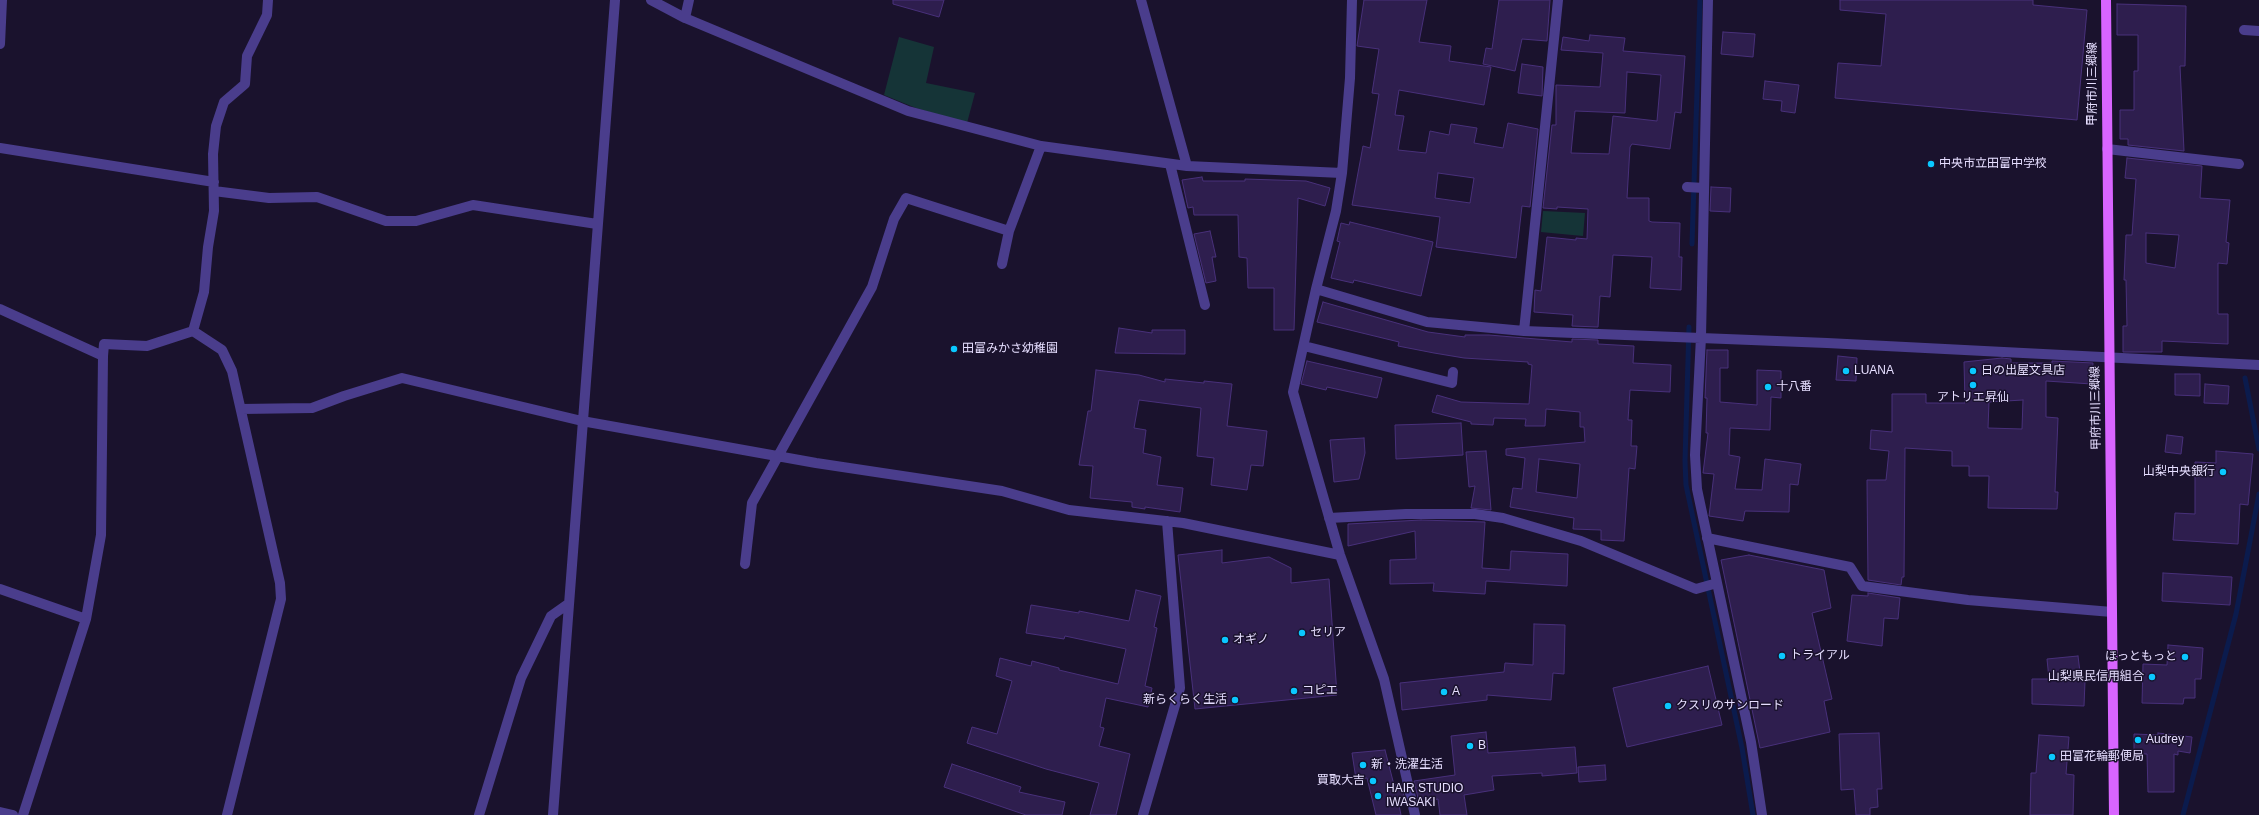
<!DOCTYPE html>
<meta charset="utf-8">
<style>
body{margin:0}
canvas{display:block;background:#1a122d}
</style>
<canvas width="2259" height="815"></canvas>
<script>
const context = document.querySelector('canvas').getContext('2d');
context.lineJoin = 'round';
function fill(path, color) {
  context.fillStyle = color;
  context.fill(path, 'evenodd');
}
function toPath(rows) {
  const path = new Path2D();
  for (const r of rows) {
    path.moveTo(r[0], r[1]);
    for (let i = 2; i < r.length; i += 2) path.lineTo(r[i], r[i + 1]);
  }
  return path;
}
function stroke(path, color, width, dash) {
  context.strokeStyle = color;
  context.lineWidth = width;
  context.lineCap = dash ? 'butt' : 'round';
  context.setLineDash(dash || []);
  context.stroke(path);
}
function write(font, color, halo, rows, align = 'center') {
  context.font = font + ' Arial,"Noto Sans JP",sans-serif';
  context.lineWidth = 3;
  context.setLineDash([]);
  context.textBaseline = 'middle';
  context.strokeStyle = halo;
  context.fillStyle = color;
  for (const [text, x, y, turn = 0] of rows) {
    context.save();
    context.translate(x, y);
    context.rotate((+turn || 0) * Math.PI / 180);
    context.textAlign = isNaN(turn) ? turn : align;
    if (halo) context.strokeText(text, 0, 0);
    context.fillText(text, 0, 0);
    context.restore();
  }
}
const green = toPath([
 [899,37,934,47,926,83,975,93,967,123,916,108,884,95],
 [1543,211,1585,213,1583,236,1541,232]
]);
const stream = toPath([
 [1692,244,1700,0],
 [1689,327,1685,461,1686,485,1742,748,1753,815],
 [2245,378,2259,449],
 [2183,815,2236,614,2259,494]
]);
const building = toPath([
 [893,0,944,0,939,17,893,4,893,0],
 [1364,0,1427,0,1419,42,1451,46,1449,61,1491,67,1484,105,1399,90,1395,115,1404,116,1398,150,1426,153,1430,131,1449,135,1451,124,1477,128,1474,143,1503,148,1508,123,1538,129,1530,207,1522,206,1516,258,1436,247,1440,217,1352,205,1363,146,1370,148,1379,94,1372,93,1379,49,1357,46,1364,0],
 [1438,173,1474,178,1470,203,1435,198,1438,173],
 [1499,0,1550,0,1547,41,1522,39,1515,71,1483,64,1486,48,1492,49,1499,0],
 [1840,0,2033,0,2033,5,2087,10,2077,120,1835,98,1838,63,1881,66,1886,14,1840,10,1840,0],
 [2117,4,2186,6,2185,66,2180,66,2184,151,2128,145,2128,139,2120,139,2120,110,2134,110,2134,71,2138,71,2138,35,2117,35,2117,4],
 [1723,32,1755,34,1753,57,1721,54,1723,32],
 [1590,35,1625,38,1623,51,1685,56,1681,113,1675,112,1670,149,1632,144,1630,147,1627,198,1649,198,1649,221,1652,222,1680,223,1679,257,1682,257,1681,290,1650,288,1652,257,1613,255,1610,297,1600,296,1598,327,1572,326,1573,315,1534,312,1535,290,1541,291,1547,237,1576,240,1576,238,1587,239,1588,209,1557,207,1557,209,1543,208,1552,125,1556,125,1556,85,1600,87,1603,53,1561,50,1563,37,1589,41,1590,35],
 [1627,72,1661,75,1657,121,1613,116,1609,154,1571,153,1575,111,1625,113,1627,72],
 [1522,64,1543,67,1542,96,1518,93,1522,64],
 [1765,81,1799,85,1795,113,1781,111,1782,101,1763,99,1765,81],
 [2127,158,2202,166,2200,198,2230,200,2226,242,2229,243,2227,264,2218,263,2218,314,2228,314,2228,344,2162,341,2162,352,2123,352,2123,326,2127,326,2126,280,2124,280,2126,235,2132,235,2136,179,2125,178,2127,158],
 [2146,233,2179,235,2175,268,2146,263,2146,233],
 [1202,177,1203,181,1245,181,1245,179,1306,181,1330,188,1325,206,1298,198,1294,330,1274,330,1274,288,1248,288,1247,258,1239,257,1238,215,1194,215,1193,207,1188,208,1182,180,1202,177],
 [1711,187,1731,188,1730,212,1710,211,1711,187],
 [1350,222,1433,242,1421,296,1354,280,1353,283,1331,278,1340,242,1337,241,1341,223,1349,225,1350,222],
 [1210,231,1216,257,1212,257,1216,281,1206,283,1194,234,1210,231],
 [1323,302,1428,332,1465,337,1465,335,1489,335,1572,342,1572,339,1598,340,1598,344,1634,346,1633,363,1671,365,1670,392,1630,390,1628,420,1632,420,1631,446,1637,446,1635,469,1629,468,1624,541,1601,540,1601,530,1573,529,1574,518,1510,507,1513,488,1522,489,1525,458,1506,455,1506,449,1585,442,1584,427,1580,427,1580,412,1546,409,1545,426,1525,426,1526,419,1494,418,1493,425,1471,424,1471,422,1432,412,1437,395,1461,402,1529,404,1532,365,1528,364,1528,362,1464,358,1434,353,1398,346,1399,342,1317,322,1323,302],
 [1539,459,1580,464,1577,498,1536,492,1539,459],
 [1119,328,1152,333,1152,330,1185,330,1185,354,1115,353,1119,328],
 [1707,350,1728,350,1728,368,1720,368,1720,402,1757,405,1757,370,1781,371,1781,398,1771,397,1770,430,1730,428,1729,455,1740,457,1735,489,1762,490,1765,459,1801,464,1798,485,1790,484,1789,512,1745,511,1743,521,1709,516,1714,474,1703,473,1708,433,1706,433,1707,398,1705,398,1707,350],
 [1838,356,1857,358,1856,381,1836,380,1838,356],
 [2002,358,2011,359,2011,363,2052,363,2052,361,2093,363,2092,384,2046,381,2046,417,2058,418,2055,492,2058,492,2057,509,1988,508,1989,476,1969,476,1969,466,1952,466,1952,451,1905,448,1904,577,1902,577,1901,585,1868,580,1867,480,1886,480,1889,451,1870,449,1871,430,1892,432,1892,394,1926,394,1926,403,1965,403,1964,362,2002,358],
 [2023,400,2022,429,1988,428,1989,402,2023,400],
 [1307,361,1382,378,1377,398,1327,387,1326,390,1301,384,1307,361],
 [1096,370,1139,375,1165,382,1165,379,1204,383,1204,381,1232,384,1227,426,1267,431,1263,466,1251,465,1247,490,1211,485,1214,458,1197,456,1201,408,1139,400,1134,428,1146,430,1143,453,1161,457,1157,485,1183,488,1180,512,1145,507,1145,509,1132,507,1132,502,1090,498,1093,466,1079,465,1088,411,1091,411,1096,370],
 [2175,374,2200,374,2200,396,2175,395,2175,374],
 [2205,384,2229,386,2228,404,2204,403,2205,384],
 [1461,423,1463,455,1396,459,1395,425,1461,423],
 [2167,435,2183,437,2181,454,2165,452,2167,435],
 [1364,438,1365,453,1359,479,1334,482,1330,440,1364,438],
 [1486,451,1489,485,1491,510,1471,508,1475,486,1469,487,1466,452,1486,451],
 [2216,451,2253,454,2248,505,2240,504,2238,544,2173,540,2175,513,2195,514,2195,462,2216,463,2216,451],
 [1421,520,1485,522,1482,568,1510,570,1511,551,1568,554,1567,586,1486,581,1485,594,1433,591,1434,583,1390,584,1390,560,1416,559,1415,531,1348,546,1348,524,1421,520],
 [1222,550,1222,563,1269,557,1291,568,1291,583,1329,579,1337,695,1195,709,1178,555,1222,550],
 [1749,555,1824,570,1831,608,1812,613,1832,699,1824,701,1830,732,1760,748,1721,560,1749,555],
 [2163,573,2232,577,2230,605,2162,601,2163,573],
 [1136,590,1161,596,1154,627,1157,628,1145,686,1152,688,1148,707,1106,698,1100,727,1104,728,1099,746,1130,754,1116,815,1090,815,1099,783,1046,769,967,743,972,727,997,734,1012,681,996,676,1000,658,1031,666,1032,661,1059,668,1059,670,1118,684,1126,649,1065,636,1064,639,1026,633,1031,605,1079,613,1079,611,1129,621,1136,590],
 [1868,593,1900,598,1898,619,1884,618,1882,646,1847,641,1852,595,1868,596,1868,593],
 [1534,624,1565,625,1564,674,1553,673,1551,700,1487,695,1487,700,1402,710,1400,683,1504,672,1505,663,1533,665,1534,624],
 [2168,645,2203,648,2201,679,2195,679,2195,698,2184,698,2183,704,2142,703,2143,664,2167,665,2168,645],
 [2078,656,2081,680,2085,681,2084,706,2032,704,2032,679,2049,679,2047,659,2078,656],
 [1708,666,1722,725,1627,747,1613,688,1708,666],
 [1486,732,1488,753,1575,747,1577,773,1542,776,1542,773,1492,776,1494,790,1464,795,1467,815,1440,815,1438,799,1419,802,1414,781,1455,775,1451,736,1486,732],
 [1879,733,1882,789,1877,789,1878,807,1870,808,1870,815,1856,815,1854,789,1841,790,1839,734,1879,733],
 [2158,733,2192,737,2190,753,2178,751,2178,755,2174,754,2174,792,2148,792,2147,754,2134,754,2134,734,2158,735,2158,733],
 [2039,735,2069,737,2066,774,2074,775,2073,815,2030,815,2031,773,2036,773,2039,735],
 [1385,750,1394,785,1401,784,1406,804,1399,805,1401,815,1376,815,1367,778,1356,779,1352,753,1385,750],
 [952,764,1021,787,1019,792,1065,802,1062,815,1026,815,944,787,952,764],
 [1605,765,1606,780,1579,782,1578,767,1605,765]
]);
const minor = toPath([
 [651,0,685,18,908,111,1041,146,1187,166,1342,173,1336,211,1316,289,1293,392,1340,555,1384,679,1415,815],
 [1141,0,1187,166],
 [1708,0,1701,337,1695,455,1697,489,1751,742,1762,815],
 [685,18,689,0],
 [2244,30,2259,31],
 [0,44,2,0],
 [0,148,214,182],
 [2107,149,2239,164],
 [1170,164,1205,305],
 [1342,173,1350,78,1352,0],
 [1687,187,1704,188],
 [214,191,269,198,317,197,386,221,416,221,473,205,597,224],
 [1002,264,1009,231],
 [1316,289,1427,322,1524,331,1827,343,2259,365],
 [0,309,103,356,104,344,147,346,193,331],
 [1524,331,1558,0],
 [1304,346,1452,383,1453,372],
 [241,409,312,408,344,396,402,378,582,421,816,463,1002,491,1069,510,1183,523,1340,555],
 [1329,518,1406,514,1475,514,1503,518,1581,541,1696,589,1717,583],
 [1707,538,1850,567,1862,586,1968,600,2112,612],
 [745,564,752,503,872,287,894,219,906,198,1009,231,1041,146],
 [0,589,86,619],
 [0,812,13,815],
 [23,815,86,619,101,535,103,356],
 [227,815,281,599,280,583,232,371,222,350,193,331,204,292,208,247,214,211,213,154,216,126,224,102,245,84,247,56,267,15,268,0],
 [479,815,521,678,551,616,568,604],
 [553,815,615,0],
 [1143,815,1180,688,1167,521]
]);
const major = toPath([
 [2106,0,2114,815]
]);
const markers = [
 [1931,164,4,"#0ac8ff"],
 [954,349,4,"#0ac8ff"],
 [1846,371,4,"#0ac8ff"],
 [1973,371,4,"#0ac8ff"],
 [1973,385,4,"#0ac8ff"],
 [1768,387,4,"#0ac8ff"],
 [2223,472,4,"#0ac8ff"],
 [1302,633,4,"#0ac8ff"],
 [1225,640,4,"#0ac8ff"],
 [1782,656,4,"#0ac8ff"],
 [2185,657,4,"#0ac8ff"],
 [2152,677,4,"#0ac8ff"],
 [1294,691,4,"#0ac8ff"],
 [1444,692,4,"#0ac8ff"],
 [1235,700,4,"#0ac8ff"],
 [1668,706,4,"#0ac8ff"],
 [2138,740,4,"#0ac8ff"],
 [1470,746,4,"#0ac8ff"],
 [2052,757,4,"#0ac8ff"],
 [1363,765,4,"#0ac8ff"],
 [1373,781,4,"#0ac8ff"],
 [1378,796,4,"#0ac8ff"]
];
const streetNames = [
 ["甲府市川三郷線",2093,84,-90],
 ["甲府市川三郷線",2096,408,-91]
];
const poiNames = [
 ["中央市立田富中学校",1939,164],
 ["田富みかさ幼稚園",962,349],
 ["LUANA",1854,371],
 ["日の出屋文具店",1981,371],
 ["十八番",1776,387],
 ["アトリエ昇仙",1973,398,"center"],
 ["山梨中央銀行",2215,472,"right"],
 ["セリア",1310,633],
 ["オギノ",1233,640],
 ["トライアル",1790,656],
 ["ほっともっと",2177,657,"right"],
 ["山梨県民信用組合",2144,677,"right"],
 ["コピエ",1302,691],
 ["A",1452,692],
 ["新らくらく生活",1227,700,"right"],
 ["クスリのサンロード",1676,706],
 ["Audrey",2146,740],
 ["B",1478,746],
 ["田富花輪郵便局",2060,757],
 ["新・洗濯生活",1371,765],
 ["買取大吉",1365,781,"right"],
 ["HAIR STUDIO",1386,789],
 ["IWASAKI",1386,803]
];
fill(green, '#153437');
stroke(stream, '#0b1b4d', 5);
fill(building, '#2e1e4e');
stroke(building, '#48307a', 1);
stroke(minor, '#4a3d8c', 10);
stroke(major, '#d865ff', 10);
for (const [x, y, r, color] of markers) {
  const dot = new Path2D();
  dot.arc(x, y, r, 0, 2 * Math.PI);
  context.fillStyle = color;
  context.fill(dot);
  stroke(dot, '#1a122d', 1.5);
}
write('12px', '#e6deff', '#1a122d', streetNames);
write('12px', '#e6deff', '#1a122d', poiNames, 'left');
</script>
